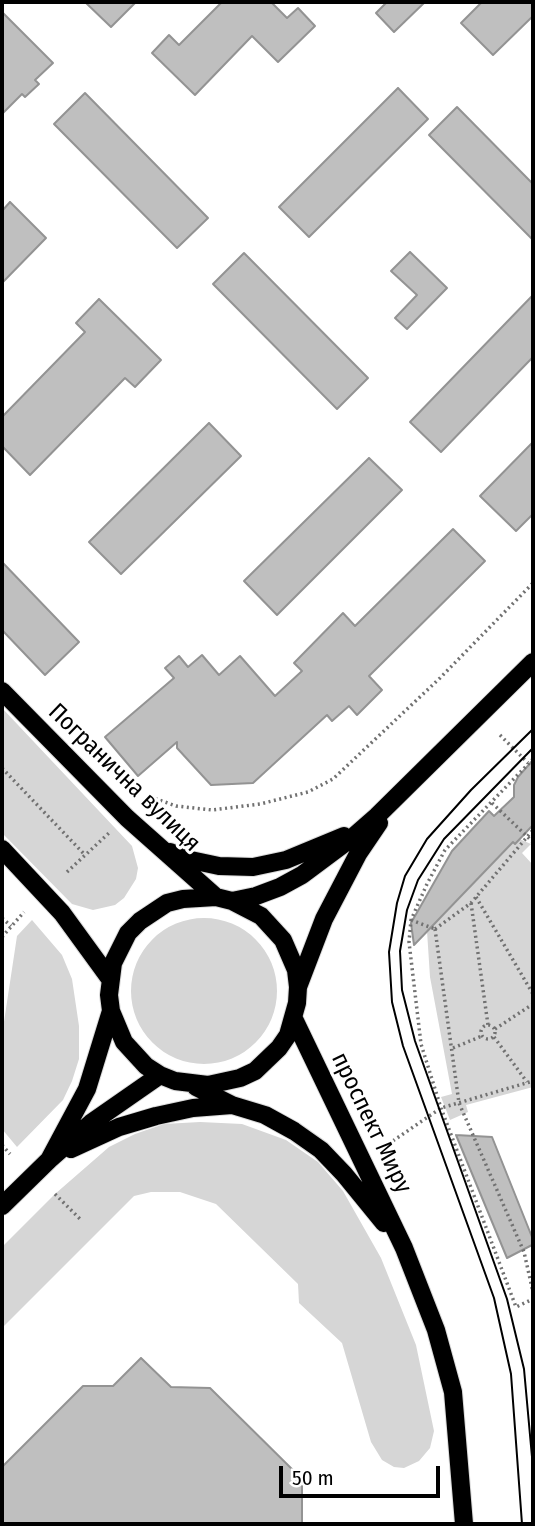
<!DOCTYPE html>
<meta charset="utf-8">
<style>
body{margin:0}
#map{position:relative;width:535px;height:1526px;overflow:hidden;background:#fff;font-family:"Fira Sans Condensed",sans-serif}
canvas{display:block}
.frame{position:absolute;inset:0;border:4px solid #000;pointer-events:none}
.scale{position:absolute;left:279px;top:1466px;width:161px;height:32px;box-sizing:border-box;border:4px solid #000;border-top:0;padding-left:9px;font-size:21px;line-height:24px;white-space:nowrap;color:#000;-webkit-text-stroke:5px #fff;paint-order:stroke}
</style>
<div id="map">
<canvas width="535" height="1526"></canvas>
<div class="frame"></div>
<div class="scale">50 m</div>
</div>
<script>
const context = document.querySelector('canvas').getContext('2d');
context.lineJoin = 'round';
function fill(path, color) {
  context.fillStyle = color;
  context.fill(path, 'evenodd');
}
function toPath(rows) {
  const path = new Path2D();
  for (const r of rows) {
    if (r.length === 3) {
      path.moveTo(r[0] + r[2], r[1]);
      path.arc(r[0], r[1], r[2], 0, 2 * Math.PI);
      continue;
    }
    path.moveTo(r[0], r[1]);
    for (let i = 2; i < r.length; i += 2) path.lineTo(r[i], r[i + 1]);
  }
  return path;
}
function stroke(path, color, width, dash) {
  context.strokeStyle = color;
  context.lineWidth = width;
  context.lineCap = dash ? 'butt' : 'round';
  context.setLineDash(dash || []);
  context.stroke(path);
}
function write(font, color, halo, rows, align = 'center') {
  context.font = font + ' "Fira Sans Condensed",sans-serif';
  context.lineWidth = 6;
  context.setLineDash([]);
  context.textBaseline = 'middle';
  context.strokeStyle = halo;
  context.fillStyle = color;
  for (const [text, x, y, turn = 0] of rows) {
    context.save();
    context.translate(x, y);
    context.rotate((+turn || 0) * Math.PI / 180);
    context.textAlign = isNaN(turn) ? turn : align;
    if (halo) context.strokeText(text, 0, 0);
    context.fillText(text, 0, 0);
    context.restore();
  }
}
const green = toPath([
 [2,708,132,846,138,868,136,879,124,898,115,905,93,910,72,904,2,833],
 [517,838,531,844,522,853,533,865,533,1087,466,1105,468,1112,450,1120,441,1097,452,1094,430,977,427,931,417,912,439,920],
 [204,991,73],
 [32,920,62,955,72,979,79,1026,79,1059,72,1081,63,1100,17,1147,2,1129,2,1035,17,936],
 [200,1122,242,1124,286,1140,318,1162,343,1191,381,1258,416,1345,434,1431,430,1448,419,1461,404,1468,394,1467,382,1460,371,1442,342,1343,299,1303,298,1284,216,1204,180,1192,151,1192,134,1196,2,1328,2,1247,55,1194,109,1147,135,1134,164,1124]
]);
const building = toPath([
 [85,2,136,2,111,27,85,2],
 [222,2,271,2,287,18,298,8,315,26,278,62,252,36,195,95,152,53,169,35,179,45,222,2],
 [387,2,425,2,394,32,376,13,387,2],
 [482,2,533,2,533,16,493,55,461,23,482,2],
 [2,12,53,63,35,80,39,84,25,97,22,94,2,114,2,12],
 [398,88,428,119,309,237,279,207,398,88],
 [85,93,208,218,177,248,54,124,85,93],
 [457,107,533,184,533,240,429,135,457,107],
 [10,202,46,238,2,283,2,211,10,202],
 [410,252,447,288,407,329,395,318,417,295,391,271,410,252],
 [244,253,368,378,337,409,213,284,244,253],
 [533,295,533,357,441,452,410,422,533,295],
 [99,299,161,360,135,387,125,378,30,475,2,446,2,417,85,332,76,323,99,299],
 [209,423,241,456,121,574,89,542,209,423],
 [533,442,533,514,516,531,480,496,533,442],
 [369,458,402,490,277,615,244,581,369,458],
 [453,529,485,561,369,676,382,690,357,715,349,706,332,721,327,715,253,783,211,785,177,748,177,742,138,776,105,737,174,678,165,668,179,656,188,667,202,655,219,675,240,656,275,696,302,671,294,663,343,613,355,626,453,529],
 [2,562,79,642,45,675,2,630,2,562],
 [533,760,533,825,515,844,513,842,414,945,411,923,452,851,489,811,494,816,514,797,514,785,518,777,533,760],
 [456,1135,492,1137,532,1237,532,1245,507,1258,456,1135],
 [141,1358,171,1387,210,1388,302,1479,302,1524,2,1524,2,1467,83,1386,113,1386,141,1358]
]);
const path = toPath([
 [500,735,528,763],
 [533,759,445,850,427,884,411,920,409,942,421,1044,441,1108,516,1307,533,1299],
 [2,768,85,855],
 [492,803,533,842],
 [142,805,151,797,176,806,212,810,260,804,308,792,333,779,440,678,533,583],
 [67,872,110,832],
 [476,897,533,994],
 [471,903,488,1025],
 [2,918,11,926],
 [411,920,435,929],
 [435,929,459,1103,524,1252,533,1292],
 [435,929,471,903,533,830],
 [2,937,24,912],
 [488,1032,7],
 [495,1029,533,1004],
 [494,1037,527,1082],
 [453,1048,482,1036],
 [2,1145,10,1154],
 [384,1147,441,1108,533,1081],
 [55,1194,80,1219],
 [533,1249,533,1253]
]);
const major = toPath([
 [2,691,127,818,216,897],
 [2,849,62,913,110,979],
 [170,852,186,859,219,866,253,867,286,860,344,836],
 [232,901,261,916,283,940,296,970,298,987],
 [111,1011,124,1042,146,1066,160,1075,175,1081,208,1085,240,1078,255,1071,279,1048,288,1035,297,1003,298,987,324,919,358,854,379,823],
 [294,1019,404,1248,436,1330,453,1392,464,1524],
 [196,1087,232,1105,265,1115,294,1131,321,1150,344,1174,384,1223],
 [71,1149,119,1127,156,1116,193,1108,232,1105],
 [49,1160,87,1089,111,1011,109,995,113,963,128,933,140,921,167,903,183,899,216,897,232,901,256,896,280,887,302,875,353,837,377,816,533,662],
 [2,1206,49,1160,91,1123,160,1075]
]);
const tram = toPath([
 [533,748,444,839,418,880,407,910,400,951,402,990,415,1041,507,1299,524,1369,533,1468],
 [522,1524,511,1374,494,1298,403,1046,392,1002,389,952,397,903,405,876,427,839,471,790,533,729]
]);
const streetNames = [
 ["Погранична вулиця",124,778,44],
 ["проспект Миру",371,1123,64]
];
fill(green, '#d6d6d6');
fill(building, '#bfbfbf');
stroke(building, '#939393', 2);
stroke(major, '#dbdbdb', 20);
stroke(path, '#717171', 3.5, [2, 3.5]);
stroke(major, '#000', 18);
stroke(tram, '#000', 2);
write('24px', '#000', '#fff', streetNames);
</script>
